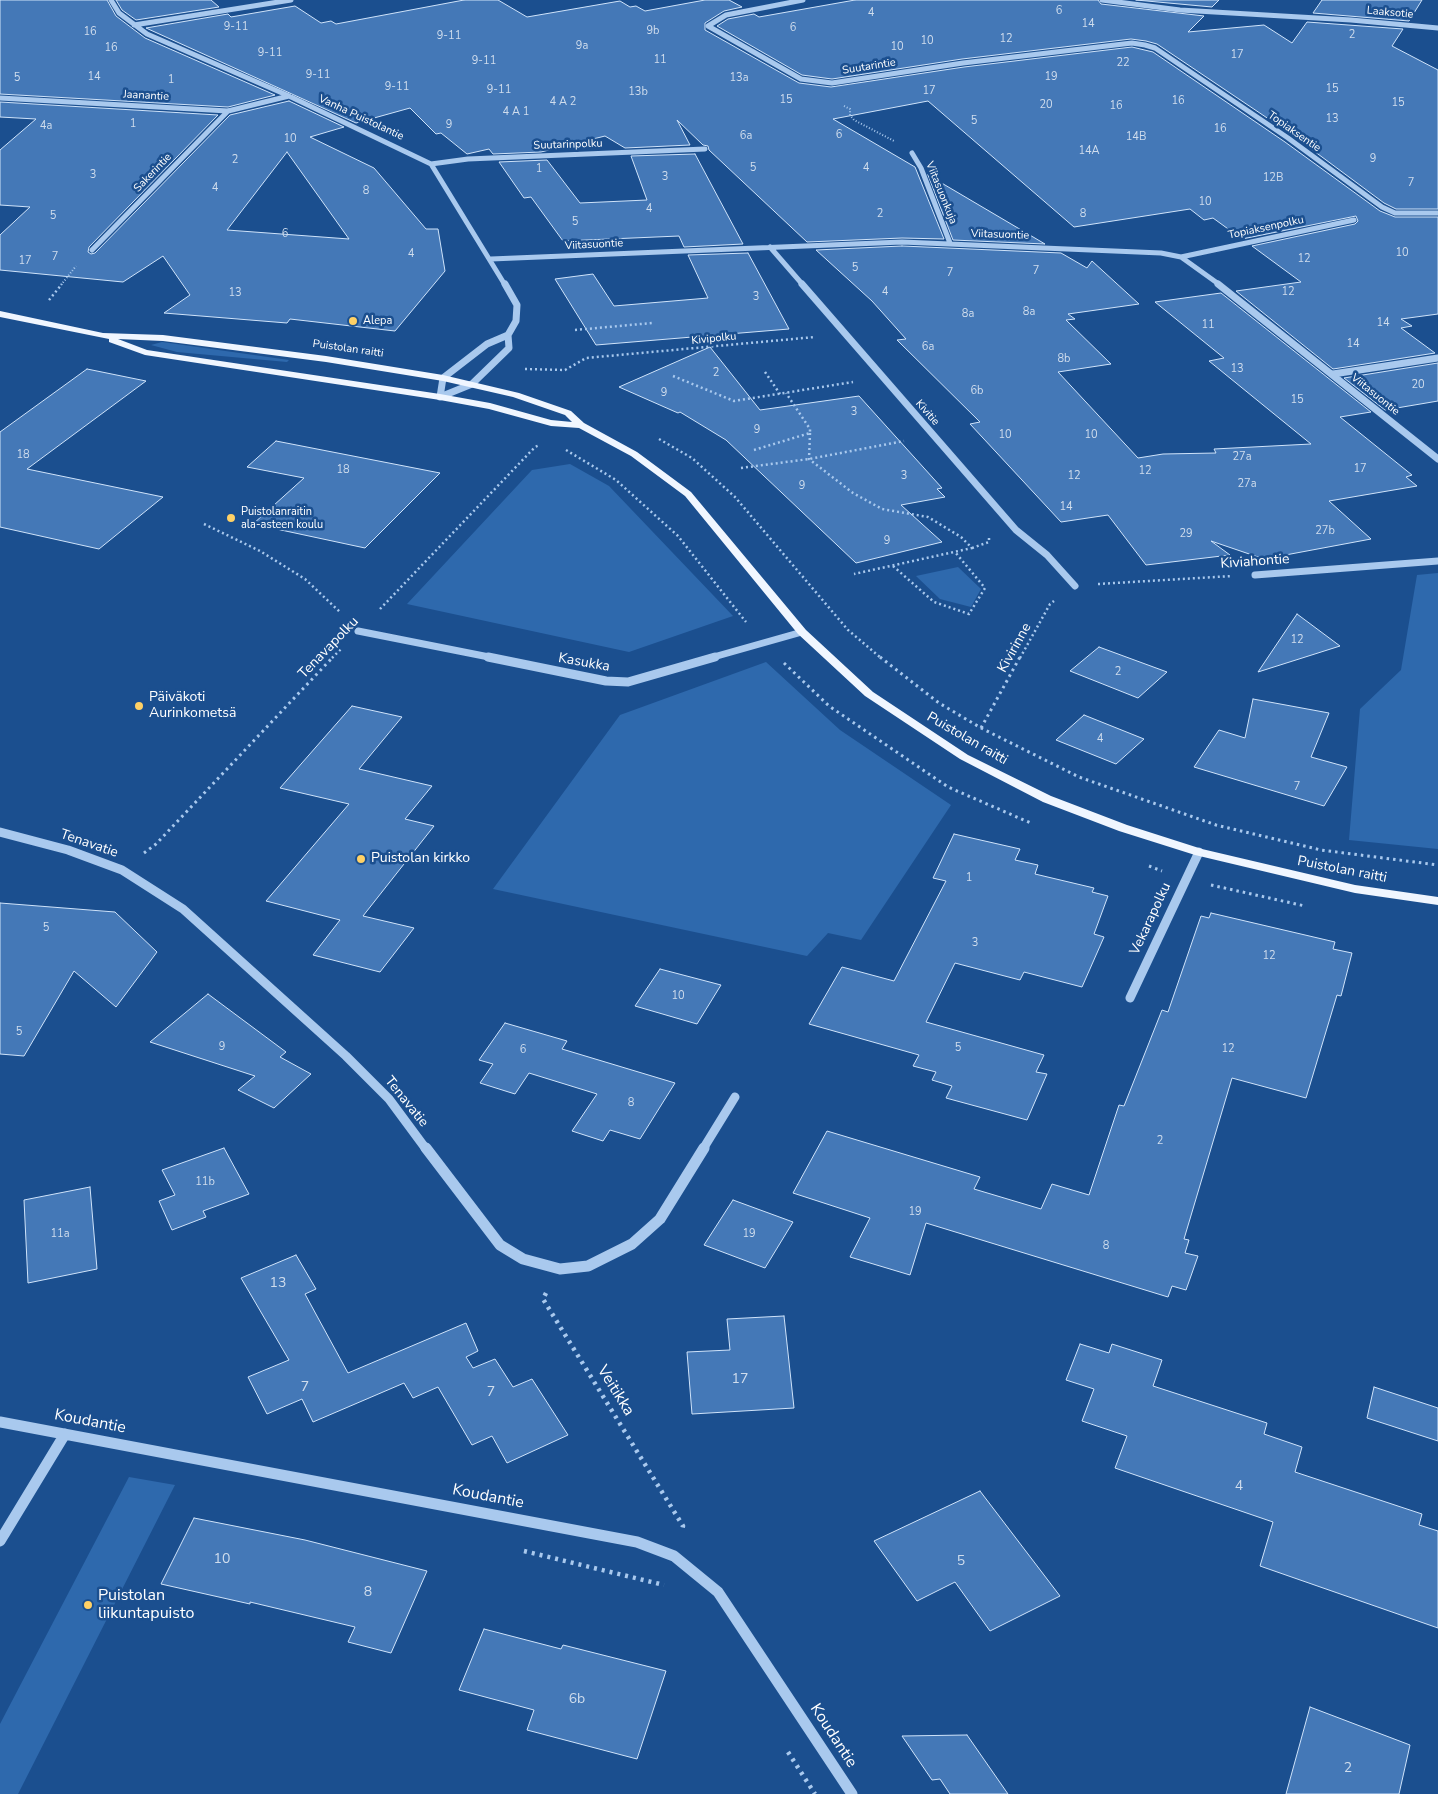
<!DOCTYPE html>
<meta charset="utf-8">
<style>
body{margin:0}
canvas{display:block;background:#1b4f8f}
</style>
<canvas width="1438" height="1794"></canvas>
<script>
const context = document.querySelector('canvas').getContext('2d');
context.lineJoin = 'round';
function fill(path, color) {
  context.fillStyle = color;
  context.fill(path, 'evenodd');
}
function toPath(rows) {
  const path = new Path2D();
  for (const r of rows) {
    path.moveTo(r[0], r[1]);
    for (let i = 2; i < r.length; i += 2) path.lineTo(r[i], r[i + 1]);
  }
  return path;
}
function stroke(path, color, width, dash) {
  context.strokeStyle = color;
  context.lineWidth = width;
  context.lineCap = dash ? 'butt' : 'round';
  context.setLineDash(dash || []);
  context.stroke(path);
}
function write(font, color, halo, rows, align = 'center') {
  context.font = font + ' "Nunito Sans",sans-serif';
  context.lineWidth = 5;
  context.setLineDash([]);
  context.textBaseline = 'middle';
  context.strokeStyle = halo;
  context.fillStyle = color;
  for (const [text, x, y, turn = 0] of rows) {
    context.save();
    context.translate(x, y);
    context.rotate((+turn || 0) * Math.PI / 180);
    context.textAlign = isNaN(turn) ? turn : align;
    if (halo) context.strokeText(text, 0, 0);
    context.fillText(text, 0, 0);
    context.restore();
  }
}
const green = toPath([
 [162,342,289,360,287,362,177,352,151,345],
 [570,464,609,486,733,616,629,652,407,604,532,470],
 [958,567,981,589,971,607,940,599,916,576],
 [1438,573,1438,849,1349,840,1360,709,1401,670,1417,575],
 [766,662,840,730,951,805,861,940,828,933,807,956,493,889,620,715],
 [129,1477,175,1485,18,1794,0,1794,0,1724]
]);
const building = toPath([
 [0,0,107,0,116,16,145,38,275,95,228,107,0,94,0,0],
 [116,0,211,0,219,7,136,20,122,10,116,0],
 [464,0,498,0,527,17,620,1,630,7,636,6,645,11,705,0,729,0,742,7,724,11,705,23,705,30,799,83,831,87,964,67,1132,47,1153,52,1285,142,1380,211,1395,217,1438,217,1438,314,1401,319,1412,326,1401,328,1435,353,1333,369,1236,291,1301,282,1252,246,1355,224,1358,221,1356,216,1242,239,1213,218,1204,220,1190,209,1074,227,928,101,833,119,915,167,944,239,902,238,807,242,709,150,708,146,703,145,677,120,690,145,625,148,605,136,541,152,493,154,489,149,467,154,441,133,436,134,410,108,356,123,146,28,228,14,231,17,295,6,321,23,331,21,336,24,464,0],
 [855,0,1098,0,1101,4,1204,16,1188,32,1264,25,1292,43,1307,22,1403,29,1392,46,1438,70,1438,209,1396,209,1384,203,1291,134,1157,44,1146,41,1131,39,962,59,832,79,802,75,717,26,728,19,754,14,759,17,855,0],
 [1136,0,1219,0,1212,7,1136,0],
 [1322,0,1422,0,1409,21,1313,13,1322,0],
 [289,101,344,127,310,137,374,168,426,229,438,229,445,271,395,331,290,319,287,323,164,313,190,295,163,256,123,282,0,270,0,235,30,207,0,205,0,150,36,119,0,117,0,102,218,115,89,247,88,252,91,254,95,253,230,115,289,101],
 [287,152,349,239,227,230,287,152],
 [695,154,743,244,684,247,679,236,563,241,531,197,524,198,499,162,547,160,580,203,647,200,631,156,695,154],
 [928,175,1045,244,953,240,928,175],
 [902,246,1061,253,1087,268,1092,261,1139,304,1068,314,1075,319,1066,320,1111,364,1058,372,1138,458,1163,454,1216,453,1214,449,1311,444,1209,361,1224,358,1155,302,1221,293,1371,412,1340,417,1412,475,1406,477,1417,486,1329,501,1371,539,1264,559,1211,541,1230,555,1146,565,1108,515,1061,522,970,424,980,422,897,340,906,339,872,301,816,250,902,246],
 [748,253,789,329,596,345,555,279,593,274,614,306,708,298,688,255,748,253],
 [710,347,760,410,859,396,942,488,937,489,945,497,901,505,942,542,856,563,726,440,680,412,678,413,619,387,710,347],
 [1438,363,1438,401,1385,410,1344,378,1438,363],
 [87,369,146,381,27,469,163,497,99,549,0,527,0,432,87,369],
 [276,441,440,473,365,548,253,524,304,478,247,467,276,441],
 [1297,614,1340,646,1258,672,1297,614],
 [1099,647,1167,672,1138,698,1070,671,1099,647],
 [1253,699,1329,713,1311,757,1347,767,1324,806,1194,767,1219,730,1245,738,1253,699],
 [352,706,402,717,359,769,432,786,405,819,434,826,363,916,414,928,380,972,313,955,340,920,266,901,349,804,280,788,352,706],
 [1084,715,1144,739,1116,764,1056,740,1084,715],
 [954,834,1020,849,1015,860,1038,865,1035,874,1094,888,1092,892,1108,896,1094,934,1104,937,1082,987,1024,972,1020,980,955,963,926,1022,1044,1055,1036,1072,1047,1074,1027,1120,946,1098,952,1086,932,1080,936,1072,913,1066,919,1055,809,1024,842,967,894,981,946,881,933,878,954,834],
 [0,903,115,912,157,952,116,1007,74,971,24,1056,0,1054,0,903],
 [1211,913,1335,942,1333,949,1352,953,1341,996,1337,995,1306,1098,1232,1078,1184,1239,1189,1240,1185,1253,1198,1256,1186,1290,1172,1286,1168,1297,926,1223,910,1275,850,1257,870,1218,793,1193,827,1131,980,1177,974,1189,1041,1209,1052,1184,1089,1195,1119,1105,1124,1106,1162,1010,1168,1012,1201,916,1209,918,1211,913],
 [660,969,721,985,697,1024,635,1006,660,969],
 [208,994,286,1052,280,1057,311,1074,274,1108,238,1090,255,1076,150,1042,208,994],
 [505,1023,567,1041,562,1049,675,1083,640,1139,610,1130,603,1141,572,1131,597,1094,529,1073,515,1094,480,1083,493,1064,479,1060,505,1023],
 [224,1148,249,1194,203,1211,206,1217,172,1230,159,1201,175,1195,162,1170,224,1148],
 [90,1187,97,1269,28,1283,24,1200,90,1187],
 [733,1200,793,1222,765,1268,704,1245,733,1200],
 [296,1255,316,1289,305,1294,348,1373,466,1323,478,1351,466,1357,473,1368,495,1359,513,1387,532,1379,568,1435,507,1463,492,1436,472,1445,438,1387,413,1398,404,1383,313,1422,302,1399,267,1414,248,1377,289,1360,241,1278,296,1255],
 [784,1316,794,1408,692,1414,687,1352,730,1350,727,1319,784,1316],
 [1080,1344,1109,1353,1112,1344,1162,1360,1153,1386,1267,1423,1264,1434,1302,1447,1295,1472,1422,1514,1419,1525,1438,1531,1438,1628,1260,1566,1273,1522,1115,1468,1127,1436,1082,1421,1094,1389,1066,1380,1080,1344],
 [1374,1387,1438,1408,1438,1441,1367,1418,1374,1387],
 [980,1491,1060,1596,990,1631,955,1582,917,1601,874,1541,980,1491],
 [194,1518,305,1540,427,1571,391,1653,348,1642,355,1627,250,1602,250,1604,161,1584,194,1518],
 [484,1629,561,1649,563,1645,666,1671,637,1759,527,1730,534,1710,459,1690,484,1629],
 [1310,1707,1410,1745,1399,1794,1286,1794,1310,1707],
 [967,1735,1008,1794,950,1794,940,1779,932,1780,902,1736,967,1735]
]);
const pathFar3 = toPath([
 [844,106,850,109,850,115,854,120,894,141],
 [61,285,76,266]
]);
const pathFar2 = toPath([
 [49,300,62,284],
 [575,330,652,323],
 [525,369,565,370,586,358,815,337],
 [765,372,780,394],
 [673,376,734,401,853,382],
 [810,433,809,459,853,493,882,509,928,517,961,537,972,548,854,574],
 [659,439,692,458,735,497,848,630,881,658],
 [566,450,616,480,678,536,746,622],
 [754,450,810,433,810,429,786,393],
 [741,468,809,459,904,441],
 [204,524,260,551,305,579,341,613],
 [972,548,989,542,989,538],
 [893,566,934,602,969,614,985,588,955,552],
 [1098,584,1232,576],
 [380,609,535,447,540,445],
 [332,658,341,649],
 [1020,658,1050,604,1054,601]
]);
const pathFar1 = toPath([
 [880,657,939,703,981,728,1079,777,1216,825,1321,850,1438,865],
 [784,663,829,706,948,787,1033,824],
 [981,728,1020,657],
 [144,853,156,844,333,657],
 [1149,866,1162,871],
 [1211,885,1305,906]
]);
const path = toPath([
 [546,1293,543,1299,683,1526,682,1531],
 [524,1551,664,1585],
 [788,1752,815,1794]
]);
const minorFar3 = toPath([
 [111,0,119,13,147,34,289,96,431,164,505,285],
 [803,0,726,15,708,26,801,79,832,83,963,63,1132,43,1145,45,1155,48,1288,138,1382,207,1395,213,1438,213],
 [1102,0,1180,10,1351,20,1438,28],
 [134,25,291,0],
 [0,98,228,111,289,96],
 [912,153,921,168,950,243],
 [431,164,468,159,705,149],
 [770,247,803,285],
 [92,250,228,111],
 [1181,257,1354,220],
 [491,259,902,242,1161,253,1181,257,1220,285]
]);
const minorFar2 = toPath([
 [802,284,1016,530,1047,555,1075,586],
 [1218,284,1438,459],
 [1333,374,1438,358],
 [440,397,472,384,509,348,508,335,516,321,517,305,505,284],
 [440,397,443,378,487,344,508,335],
 [1255,575,1438,561],
 [358,631,494,658],
 [710,658,802,632]
]);
const minorFar1 = toPath([
 [488,657,606,681,628,682,715,657],
 [0,832,68,850,122,870,183,909,346,1056,389,1099,426,1149],
 [1130,998,1199,852],
 [703,1149,735,1097]
]);
const minor = toPath([
 [426,1148,500,1245,523,1259,560,1269,588,1266,632,1244,660,1219,704,1148],
 [0,1422,637,1542,674,1556,718,1592,852,1794],
 [0,1541,65,1434]
]);
const major = toPath([
 [0,311,103,333,163,335,326,356,443,375,519,393,571,411,584,423,637,452,691,492,806,630,873,692,968,755,1051,796,1127,825,1202,849,1355,885,1438,897,1438,905,1355,893,1195,855,1119,831,1043,802,960,759,865,696,798,634,685,496,631,456,579,428,551,426,489,409,440,400,145,355,109,342,109,339,0,317,0,311],
 [118,339,163,341,326,362,443,381,513,397,565,415,572,422,551,420,490,403,440,394,147,350,118,339]
]);
const markers = [
 [353,321,5,"#ffd166"],
 [231,518,5,"#ffd166"],
 [139,706,5,"#ffd166"],
 [361,859,5,"#ffd166"],
 [88,1605,5,"#ffd166"]
];
const numberNames = [
 ["6",1059,11],
 ["4",871,13],
 ["14",1088,24],
 ["9-11",236,27],
 ["6",793,28],
 ["9b",653,31],
 ["16",90,32],
 ["2",1352,35],
 ["9-11",449,36],
 ["12",1006,39],
 ["10",927,41],
 ["9a",582,46],
 ["10",897,47],
 ["16",111,48],
 ["9-11",270,53],
 ["17",1237,55],
 ["11",660,60],
 ["9-11",484,61],
 ["22",1123,63],
 ["9-11",318,75],
 ["14",94,77],
 ["19",1051,77],
 ["5",17,78],
 ["13a",739,78],
 ["1",171,80],
 ["9-11",397,87],
 ["15",1332,89],
 ["9-11",499,90],
 ["17",929,91],
 ["13b",638,92],
 ["15",786,100],
 ["16",1178,101],
 ["4 A 2",563,102],
 ["15",1398,103],
 ["20",1046,105],
 ["16",1116,106],
 ["4 A 1",516,112],
 ["13",1332,119],
 ["5",974,121],
 ["1",133,124],
 ["9",449,125],
 ["4a",46,126],
 ["16",1220,129],
 ["6",839,135],
 ["6a",746,136],
 ["14B",1136,137],
 ["10",290,139],
 ["14A",1089,151],
 ["9",1373,159],
 ["2",235,160],
 ["5",753,168],
 ["4",866,168],
 ["1",539,169],
 ["3",93,175],
 ["3",665,177],
 ["12B",1273,178],
 ["7",1411,183],
 ["4",215,188],
 ["8",366,191],
 ["10",1205,202],
 ["4",649,209],
 ["2",880,214],
 ["8",1083,214],
 ["5",53,216],
 ["5",575,222],
 ["6",285,234],
 ["10",1402,253],
 ["4",411,254],
 ["7",55,257],
 ["12",1304,259],
 ["17",25,261],
 ["5",855,268],
 ["7",1036,271],
 ["7",950,273],
 ["4",885,292],
 ["12",1288,292],
 ["13",235,293],
 ["3",756,297],
 ["8a",1029,312],
 ["8a",968,314],
 ["14",1383,323],
 ["11",1208,325],
 ["14",1353,344],
 ["6a",928,347],
 ["8b",1064,359],
 ["13",1237,369],
 ["2",716,373],
 ["20",1418,385],
 ["6b",977,391],
 ["9",664,393],
 ["15",1297,400],
 ["3",854,412],
 ["9",757,430],
 ["10",1005,435],
 ["10",1091,435],
 ["18",23,455],
 ["27a",1242,457],
 ["17",1360,469],
 ["18",343,470],
 ["12",1145,471],
 ["3",904,476],
 ["12",1074,476],
 ["27a",1247,484],
 ["9",802,486],
 ["14",1066,507],
 ["27b",1325,531],
 ["29",1186,534],
 ["9",887,541],
 ["12",1297,640],
 ["2",1118,672],
 ["4",1100,739],
 ["7",1297,787],
 ["1",969,878],
 ["5",46,928],
 ["3",975,943],
 ["12",1269,956],
 ["10",678,996],
 ["5",19,1032],
 ["9",222,1047],
 ["5",958,1048],
 ["12",1228,1049],
 ["6",523,1050],
 ["8",631,1103],
 ["2",1160,1141],
 ["11b",205,1182],
 ["19",915,1212],
 ["11a",60,1234],
 ["19",749,1234],
 ["8",1106,1246]
];
const farStreetnames = [
 ["Laaksotie",1390,13,5],
 ["Suutarintie",869,67,-9],
 ["Jaanantie",146,96,3],
 ["Vanha Puistolantie",361,118,25],
 ["Topiaksentie",1294,132,35],
 ["Suutarinpolku",568,145,-2],
 ["Sakerintie",153,173,-46],
 ["Viitasuonkuja",941,193,68],
 ["Topiaksenpolku",1266,228,-12],
 ["Viitasuontie",1000,235,2],
 ["Viitasuontie",594,245,-3],
 ["Kivipolku",714,339,-6],
 ["Puistolan raitti",348,349,8],
 ["Viitasuontie",1375,395,39],
 ["Kivitie",927,413,49]
];
const farPoinames = [
 ["Alepa",363,321],
 ["Puistolanraitin",241,512],
 ["ala-asteen koulu",241,525]
];
const streetNames = [
 ["Kiviahontie",1255,562,-4],
 ["Tenavapolku",329,648,-46],
 ["Kivirinne",1015,648,-61],
 ["Kasukka",584,663,10],
 ["Puistolan raitti",967,739,30],
 ["Tenavatie",89,844,19],
 ["Puistolan raitti",1342,870,11],
 ["Vekarapolku",1151,919,-65],
 ["Tenavatie",406,1102,51]
];
const poiNames = [
 ["Päiväkoti",149,698],
 ["Aurinkometsä",149,714],
 ["Puistolan kirkko",371,859]
];
const nearNumbernames = [
 ["13",278,1284],
 ["17",740,1380],
 ["7",305,1388],
 ["7",491,1393],
 ["4",1239,1487],
 ["10",222,1560],
 ["5",961,1562],
 ["8",368,1593],
 ["6b",577,1700],
 ["2",1348,1769]
];
const nearStreetnames = [
 ["Veitikka",615,1391,58],
 ["Koudantie",90,1422,11],
 ["Koudantie",488,1497,11],
 ["Koudantie",833,1736,57]
];
const nearPoinames = [
 ["Puistolan",98,1596],
 ["liikuntapuisto",98,1614]
];
fill(green, '#2e69ad');
fill(building, '#4478b7');
stroke(building, '#cfe3fa', 1);
stroke(pathFar3, '#a9c9ee', 2, [1, 2]);
stroke(pathFar2, '#a9c9ee', 2.5, [2, 3]);
stroke(pathFar1, '#a9c9ee', 3, [2.5, 4]);
stroke(path, '#a9c9ee', 4.5, [3, 5]);
stroke(minorFar3, '#a9c9ee', 5);
stroke(minorFar2, '#a9c9ee', 7);
stroke(minorFar1, '#a9c9ee', 9);
stroke(minor, '#a9c9ee', 11);
fill(major, '#f0f6ff');
for (const [x, y, r, color] of markers) {
  const dot = new Path2D();
  dot.arc(x, y, r, 0, 2 * Math.PI);
  context.fillStyle = color;
  context.fill(dot);
  stroke(dot, '#1b4f8f', 2);
}
write('11px', '#d0dded', null, numberNames);
write('11px', '#fff', '#1b4f8f', farStreetnames);
write('11px', '#fff', '#1b4f8f', farPoinames, 'left');
write('14px', '#fff', '#1b4f8f', streetNames);
write('14px', '#fff', '#1b4f8f', poiNames, 'left');
write('14px', '#d0dded', null, nearNumbernames);
write('16px', '#fff', '#1b4f8f', nearStreetnames);
write('16px', '#fff', '#1b4f8f', nearPoinames, 'left');
</script>
